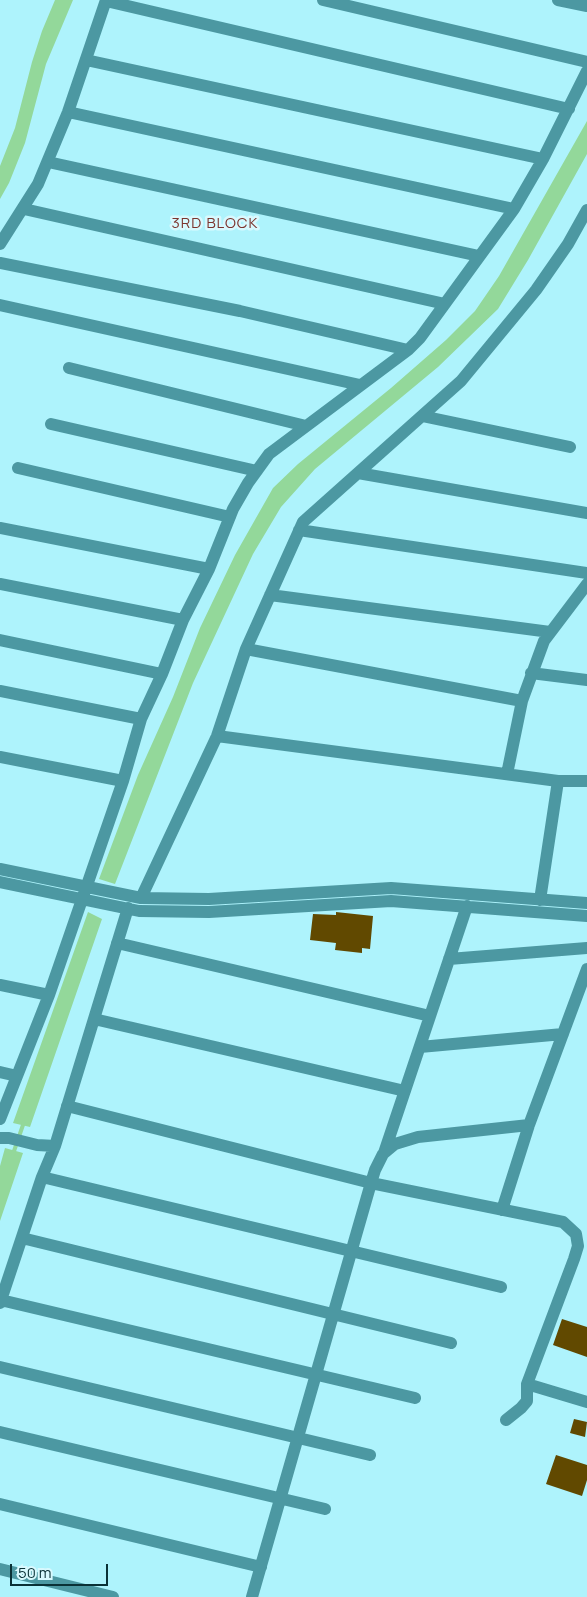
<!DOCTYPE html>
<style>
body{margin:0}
#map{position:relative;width:587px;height:1597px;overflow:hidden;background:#aef3fc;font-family:Manrope,sans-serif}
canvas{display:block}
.scale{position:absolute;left:10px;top:1564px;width:98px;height:22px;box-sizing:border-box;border:2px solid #0a3136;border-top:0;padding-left:6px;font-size:15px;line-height:18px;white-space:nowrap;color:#0a3136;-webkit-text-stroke:4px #d8f9fe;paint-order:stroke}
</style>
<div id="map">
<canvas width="587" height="1597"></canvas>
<div class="scale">50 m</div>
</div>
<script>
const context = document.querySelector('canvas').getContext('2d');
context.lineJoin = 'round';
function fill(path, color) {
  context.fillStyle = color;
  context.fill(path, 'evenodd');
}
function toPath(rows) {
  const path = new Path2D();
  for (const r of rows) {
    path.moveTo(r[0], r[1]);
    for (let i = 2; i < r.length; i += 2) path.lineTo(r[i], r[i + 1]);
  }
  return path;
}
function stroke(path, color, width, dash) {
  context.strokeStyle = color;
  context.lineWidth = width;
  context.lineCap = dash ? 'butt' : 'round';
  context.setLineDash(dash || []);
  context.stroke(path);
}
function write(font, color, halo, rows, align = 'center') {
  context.font = font + ' Manrope,sans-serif';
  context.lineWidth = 5;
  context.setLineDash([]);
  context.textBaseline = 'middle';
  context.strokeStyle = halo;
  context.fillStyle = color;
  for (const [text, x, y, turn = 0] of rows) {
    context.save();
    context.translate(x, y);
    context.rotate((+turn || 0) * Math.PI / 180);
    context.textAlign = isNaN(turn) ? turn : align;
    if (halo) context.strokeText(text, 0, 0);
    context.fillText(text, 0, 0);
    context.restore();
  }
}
const water = toPath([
 [55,0,73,0,46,64,25,143,9,183,0,199,0,166,15,128,32,62,42,31],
 [587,121,587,154,528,260,498,309,438,367,315,469,281,507,253,554,193,683,115,884,99,879,138,775,173,697,200,628,235,555,273,488,298,464,391,388,446,340,475,311,499,276],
 [88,912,102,919,30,1127,13,1123],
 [5,1148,23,1153,0,1221,0,1166]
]);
const stream = toPath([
 [13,1154,24,1122]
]);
const building = toPath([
 [336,912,373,916,370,949,362,948,362,953,335,950,336,943,310,940,313,914,336,915],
 [562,1319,587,1327,587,1357,553,1345],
 [574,1419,587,1422,585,1437,570,1433],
 [556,1455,587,1465,587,1480,582,1496,546,1484]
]);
const minor = toPath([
 [323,0,587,62],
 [558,0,587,6],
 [106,1,569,109],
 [86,60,543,159],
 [68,112,514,209],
 [48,162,479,256],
 [24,209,445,304],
 [0,244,38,184,68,112,106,0],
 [0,263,240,311,408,350],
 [0,305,360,385],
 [69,368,306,426],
 [422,416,570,447],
 [51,424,257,471],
 [18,468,230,517],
 [358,473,587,513],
 [0,528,209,569],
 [299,530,587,573],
 [0,584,183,620],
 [270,595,550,632],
 [0,640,162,674],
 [246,649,522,701],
 [531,673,587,680],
 [0,691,141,719],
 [217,736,558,781,587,781],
 [0,757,123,781],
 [507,774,522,701,544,641,587,584],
 [0,869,141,898,209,899,391,888,587,903],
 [0,882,139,911,209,912,391,901,587,916],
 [141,898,217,736,246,649,303,522,461,381,536,290,568,244,587,210],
 [540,900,558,781],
 [117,943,430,1016],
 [449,959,587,948],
 [0,985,49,995],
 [94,1019,405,1091],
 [420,1047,563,1034],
 [0,1072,17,1076],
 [67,1106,371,1183,563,1222,576,1234,578,1246,574,1259,527,1384,527,1401,521,1408,506,1420],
 [0,1119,49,995,123,781,141,719,162,674,183,620,209,569,233,509,248,483,269,454,408,350,420,338,514,209,543,159,587,71],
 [0,1138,9,1138,37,1145,55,1146,42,1177,0,1303],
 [55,1146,128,908],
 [384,1153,467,906],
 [42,1177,501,1287],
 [502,1210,529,1125,587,969],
 [22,1238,451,1343],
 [1,1300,415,1398],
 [0,1367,370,1455],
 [527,1384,587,1402],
 [0,1432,325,1509],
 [0,1504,261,1567],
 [0,1569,113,1597],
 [252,1597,371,1183,375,1170,383,1154,395,1144,418,1137,529,1125]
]);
const quarterNames = [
 ["3RD BLOCK",215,224]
];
fill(water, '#93d89a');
stroke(stream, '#93d89a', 4);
fill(building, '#614900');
stroke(minor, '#4c98a2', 12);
context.letterSpacing = '1px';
write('15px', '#7b342e', '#d8f9fe', quarterNames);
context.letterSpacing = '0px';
</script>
